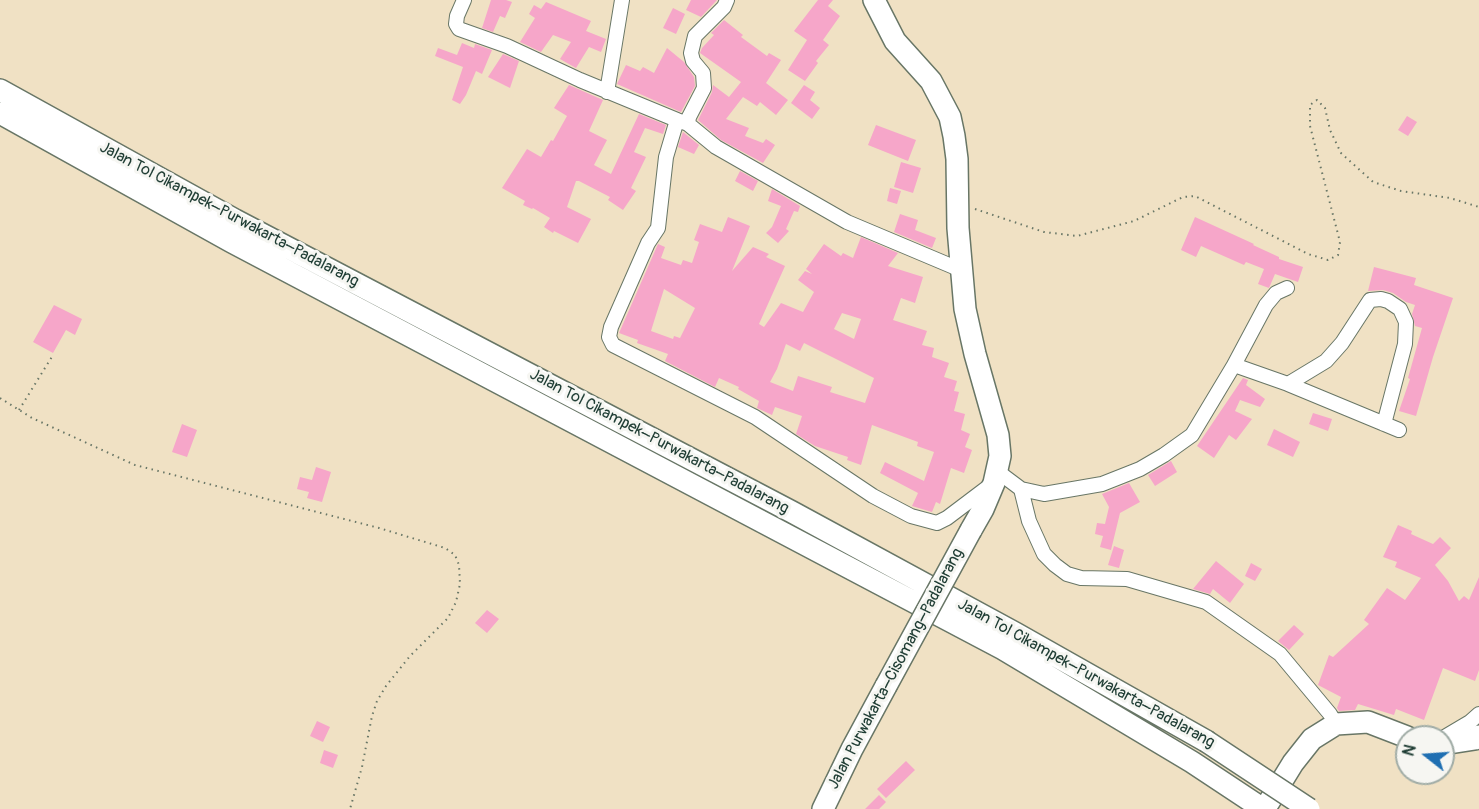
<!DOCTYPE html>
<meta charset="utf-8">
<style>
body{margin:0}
#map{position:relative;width:1479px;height:809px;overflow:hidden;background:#f0e1c4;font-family:Pangolin,sans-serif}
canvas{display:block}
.north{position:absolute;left:1395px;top:725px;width:60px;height:60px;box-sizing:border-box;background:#f6f6f2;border:2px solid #a0aca6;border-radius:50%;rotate:287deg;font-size:16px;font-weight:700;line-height:24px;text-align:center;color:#1f3d34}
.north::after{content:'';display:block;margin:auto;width:21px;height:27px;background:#1f6fb2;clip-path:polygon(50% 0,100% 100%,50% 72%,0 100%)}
</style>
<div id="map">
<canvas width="1479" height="809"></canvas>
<div class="north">N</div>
</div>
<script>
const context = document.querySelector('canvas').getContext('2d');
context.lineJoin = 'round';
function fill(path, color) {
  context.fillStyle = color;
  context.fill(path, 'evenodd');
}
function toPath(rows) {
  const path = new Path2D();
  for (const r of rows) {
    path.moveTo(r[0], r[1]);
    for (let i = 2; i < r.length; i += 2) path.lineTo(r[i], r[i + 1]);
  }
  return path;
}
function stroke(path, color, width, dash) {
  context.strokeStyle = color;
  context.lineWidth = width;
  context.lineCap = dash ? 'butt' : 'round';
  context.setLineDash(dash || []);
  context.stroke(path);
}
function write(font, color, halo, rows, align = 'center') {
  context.font = font + ' Pangolin,sans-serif';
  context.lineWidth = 6;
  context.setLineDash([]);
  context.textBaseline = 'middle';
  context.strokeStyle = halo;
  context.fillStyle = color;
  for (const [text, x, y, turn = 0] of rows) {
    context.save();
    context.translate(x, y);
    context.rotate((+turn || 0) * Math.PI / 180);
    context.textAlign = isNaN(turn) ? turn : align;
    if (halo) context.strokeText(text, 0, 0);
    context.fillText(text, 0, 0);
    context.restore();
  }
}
const building = toPath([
 [491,0,506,0,512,2,505,18,500,16,493,32,482,28],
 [691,0,717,0,701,17,686,10],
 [818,0,833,0,828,6,840,16,823,40,829,45,816,61,818,63,805,81,788,70,807,40,794,31],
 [546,2,591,21,586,31,606,39,601,52,589,47,576,68,560,59,571,42,553,35,541,52,520,42,535,18,529,14,534,5,541,9],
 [673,8,685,14,676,34,663,28],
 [724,20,743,35,741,37,767,56,769,53,781,60,766,83,788,100,776,115,760,102,757,106,743,97,726,119,749,128,745,136,763,143,766,139,775,145,763,163,721,140,698,120,712,92,713,85,729,97,741,82,700,53,702,48,714,35,711,33],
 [462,43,474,48,475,44,492,50,482,74,476,71,466,95,460,104,452,100,463,67,435,56,438,48,457,55],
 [667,48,684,62,694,77,695,86,681,112,617,84,626,65,640,71,643,67,654,73],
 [503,54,519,61,510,88,488,77],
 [569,85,603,100,589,131,607,140,594,165,611,174,639,114,666,125,663,134,645,128,634,152,646,157,631,188,636,191,623,210,608,200,610,197,579,181,576,181,567,207,591,219,578,243,554,231,553,233,544,227,550,218,533,208,532,209,523,205,525,201,502,188,527,149,541,157,551,140,553,141,567,116,554,108],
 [804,85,815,92,810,100,820,108,812,119,791,103],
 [1407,116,1417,122,1408,136,1398,130],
 [876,125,916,140,908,161,868,145],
 [683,132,699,145,694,154,678,147],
 [901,162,921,168,913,193,894,187],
 [740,171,758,181,753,191,735,181],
 [890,188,901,191,897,204,887,201],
 [772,189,800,206,798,212,794,211,786,229,789,231,778,243,766,233,772,227,781,206,768,201],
 [900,214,918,220,915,230,936,238,932,248,894,232],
 [728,217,750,226,732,271,753,247,769,254,766,257,785,266,759,324,764,327,781,303,803,312,814,292,798,280,805,271,812,274,806,269,824,244,841,256,843,253,853,258,861,237,898,253,888,266,923,277,915,303,901,298,893,320,927,331,922,345,934,348,932,357,949,363,944,377,957,381,954,391,959,392,954,411,965,414,961,430,970,434,965,447,972,450,964,473,951,468,940,504,936,502,932,512,912,506,918,493,880,473,885,462,924,481,934,452,917,446,918,442,872,425,861,465,847,460,848,457,815,446,796,434,802,416,775,407,772,415,757,408,759,401,738,389,739,387,719,378,715,387,665,361,668,354,637,343,638,340,619,333,658,244,665,247,661,258,681,265,683,260,692,263,699,242,694,240,700,224,722,232],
 [664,289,695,308,680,338,674,336,673,339,651,331],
 [842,313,861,319,854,339,834,329],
 [804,343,874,378,865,403,830,392,832,387,798,376,793,391,770,382,777,369,786,344,800,351],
 [1195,217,1254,244,1253,245,1279,257,1279,259,1303,267,1298,282,1275,274,1269,288,1258,284,1264,269,1246,262,1244,265,1201,246,1196,257,1181,250],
 [1374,267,1416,278,1414,285,1453,298,1433,357,1416,416,1399,411,1410,379,1408,378,1422,328,1415,326,1412,314,1415,305,1406,302,1393,293,1383,290,1368,291],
 [54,305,82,319,75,335,66,330,53,353,33,342],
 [1243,378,1248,380,1246,385,1265,399,1260,407,1240,400,1235,411,1252,419,1236,440,1229,435,1214,458,1197,446],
 [1313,413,1332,419,1328,431,1309,424],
 [182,424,197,430,187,457,172,452],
 [1274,429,1300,442,1293,457,1267,445],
 [1171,461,1177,472,1155,486,1148,475],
 [316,467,331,472,322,502,307,498,309,492,297,489,300,477,312,480],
 [1129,483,1140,502,1120,513,1111,550,1100,547,1103,536,1095,534,1097,523,1105,524,1109,507,1102,494],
 [1398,525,1412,531,1411,534,1433,544,1440,537,1451,548,1435,565,1448,581,1459,601,1464,596,1469,600,1479,577,1479,670,1475,681,1443,668,1424,720,1396,709,1394,715,1358,704,1355,710,1339,711,1337,708,1341,697,1318,685,1329,655,1333,657,1369,624,1364,620,1387,588,1405,600,1421,578,1395,567,1397,562,1383,557],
 [1114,546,1124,550,1119,568,1108,565],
 [1216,561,1244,584,1230,603,1213,589,1210,594,1193,589],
 [1251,563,1262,569,1255,581,1245,576],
 [487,610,499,619,487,633,475,623],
 [1294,625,1304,634,1289,650,1278,641],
 [317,721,330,727,323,742,310,736],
 [324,750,338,755,333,768,320,763],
 [906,761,915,770,886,798,877,789],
 [879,795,886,802,879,809,865,809]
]);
const path = toPath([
 [975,209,1044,232,1077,236,1134,221,1183,197,1195,196,1308,254,1328,260,1338,255,1340,242,1310,126,1310,105,1317,100,1325,108,1330,130,1341,153,1373,182,1401,191,1450,198,1479,207],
 [0,398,32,418,135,465,379,528,445,548,455,555,459,565,460,584,456,602,448,618,410,656,386,686,377,701,372,716,362,767,350,809],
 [19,410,53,355]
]);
const minor = toPath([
 [464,0,457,16,456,24,459,29,507,46,580,80,677,120],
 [727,0,724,7,695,36,691,53,693,61,703,73,704,88,689,117,688,124,677,120,666,157,658,228,648,243,611,327,609,337,613,345,755,417,873,496,911,516,937,523,947,518,992,484],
 [607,92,622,0],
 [688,124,716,147,847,222,961,270],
 [1234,365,1266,305,1276,293,1287,288],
 [1288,384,1326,361,1342,343,1370,300,1381,299,1388,301,1400,309,1406,322,1405,344,1384,424],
 [997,471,1021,489,1044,494,1102,484,1140,469,1164,455,1192,435,1234,365,1288,384,1399,430],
 [1021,489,1029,521,1044,554,1055,565,1067,574,1081,578,1127,579,1206,602,1280,654,1330,714,1336,724],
 [1443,738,1470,722,1479,714]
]);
const highway = toPath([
 [874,0,895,41,931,81,950,117,954,136,957,159,958,228,965,309,975,354,998,435,1000,456,994,483,983,509,971,530],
 [0,90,235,220,792,512,1015,633,1206,741],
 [0,113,232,242,1003,649,1192,762,1263,809],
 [1443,744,1475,739,1479,736],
 [1269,802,1293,763,1312,739,1336,724,1368,722,1407,737],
 [823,809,852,749,886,686]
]);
const highwayBridge = toPath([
 [886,686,971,530],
 [1206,741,1309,809]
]);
const streetNames = [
 ["Jalan Tol Cikampek–Purwakarta–Padalarang",229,215,28],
 ["Jalan Tol Cikampek–Purwakarta–Padalarang",659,442,28],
 ["Jalan Purwakarta–Cisomang–Padalarang",896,669,-62],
 ["Jalan Tol Cikampek–Purwakarta–Padalarang",1086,674,29]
];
fill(building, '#f6a6c9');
stroke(minor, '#687666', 16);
stroke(highway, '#687666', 24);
stroke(path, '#687666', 2, [1.5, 4.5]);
stroke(minor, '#fff', 14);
stroke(highway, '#fff', 21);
stroke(highwayBridge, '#687666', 24, []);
stroke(highwayBridge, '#fff', 21);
write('16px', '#1f3d34', '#f6f6f2', streetNames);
</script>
